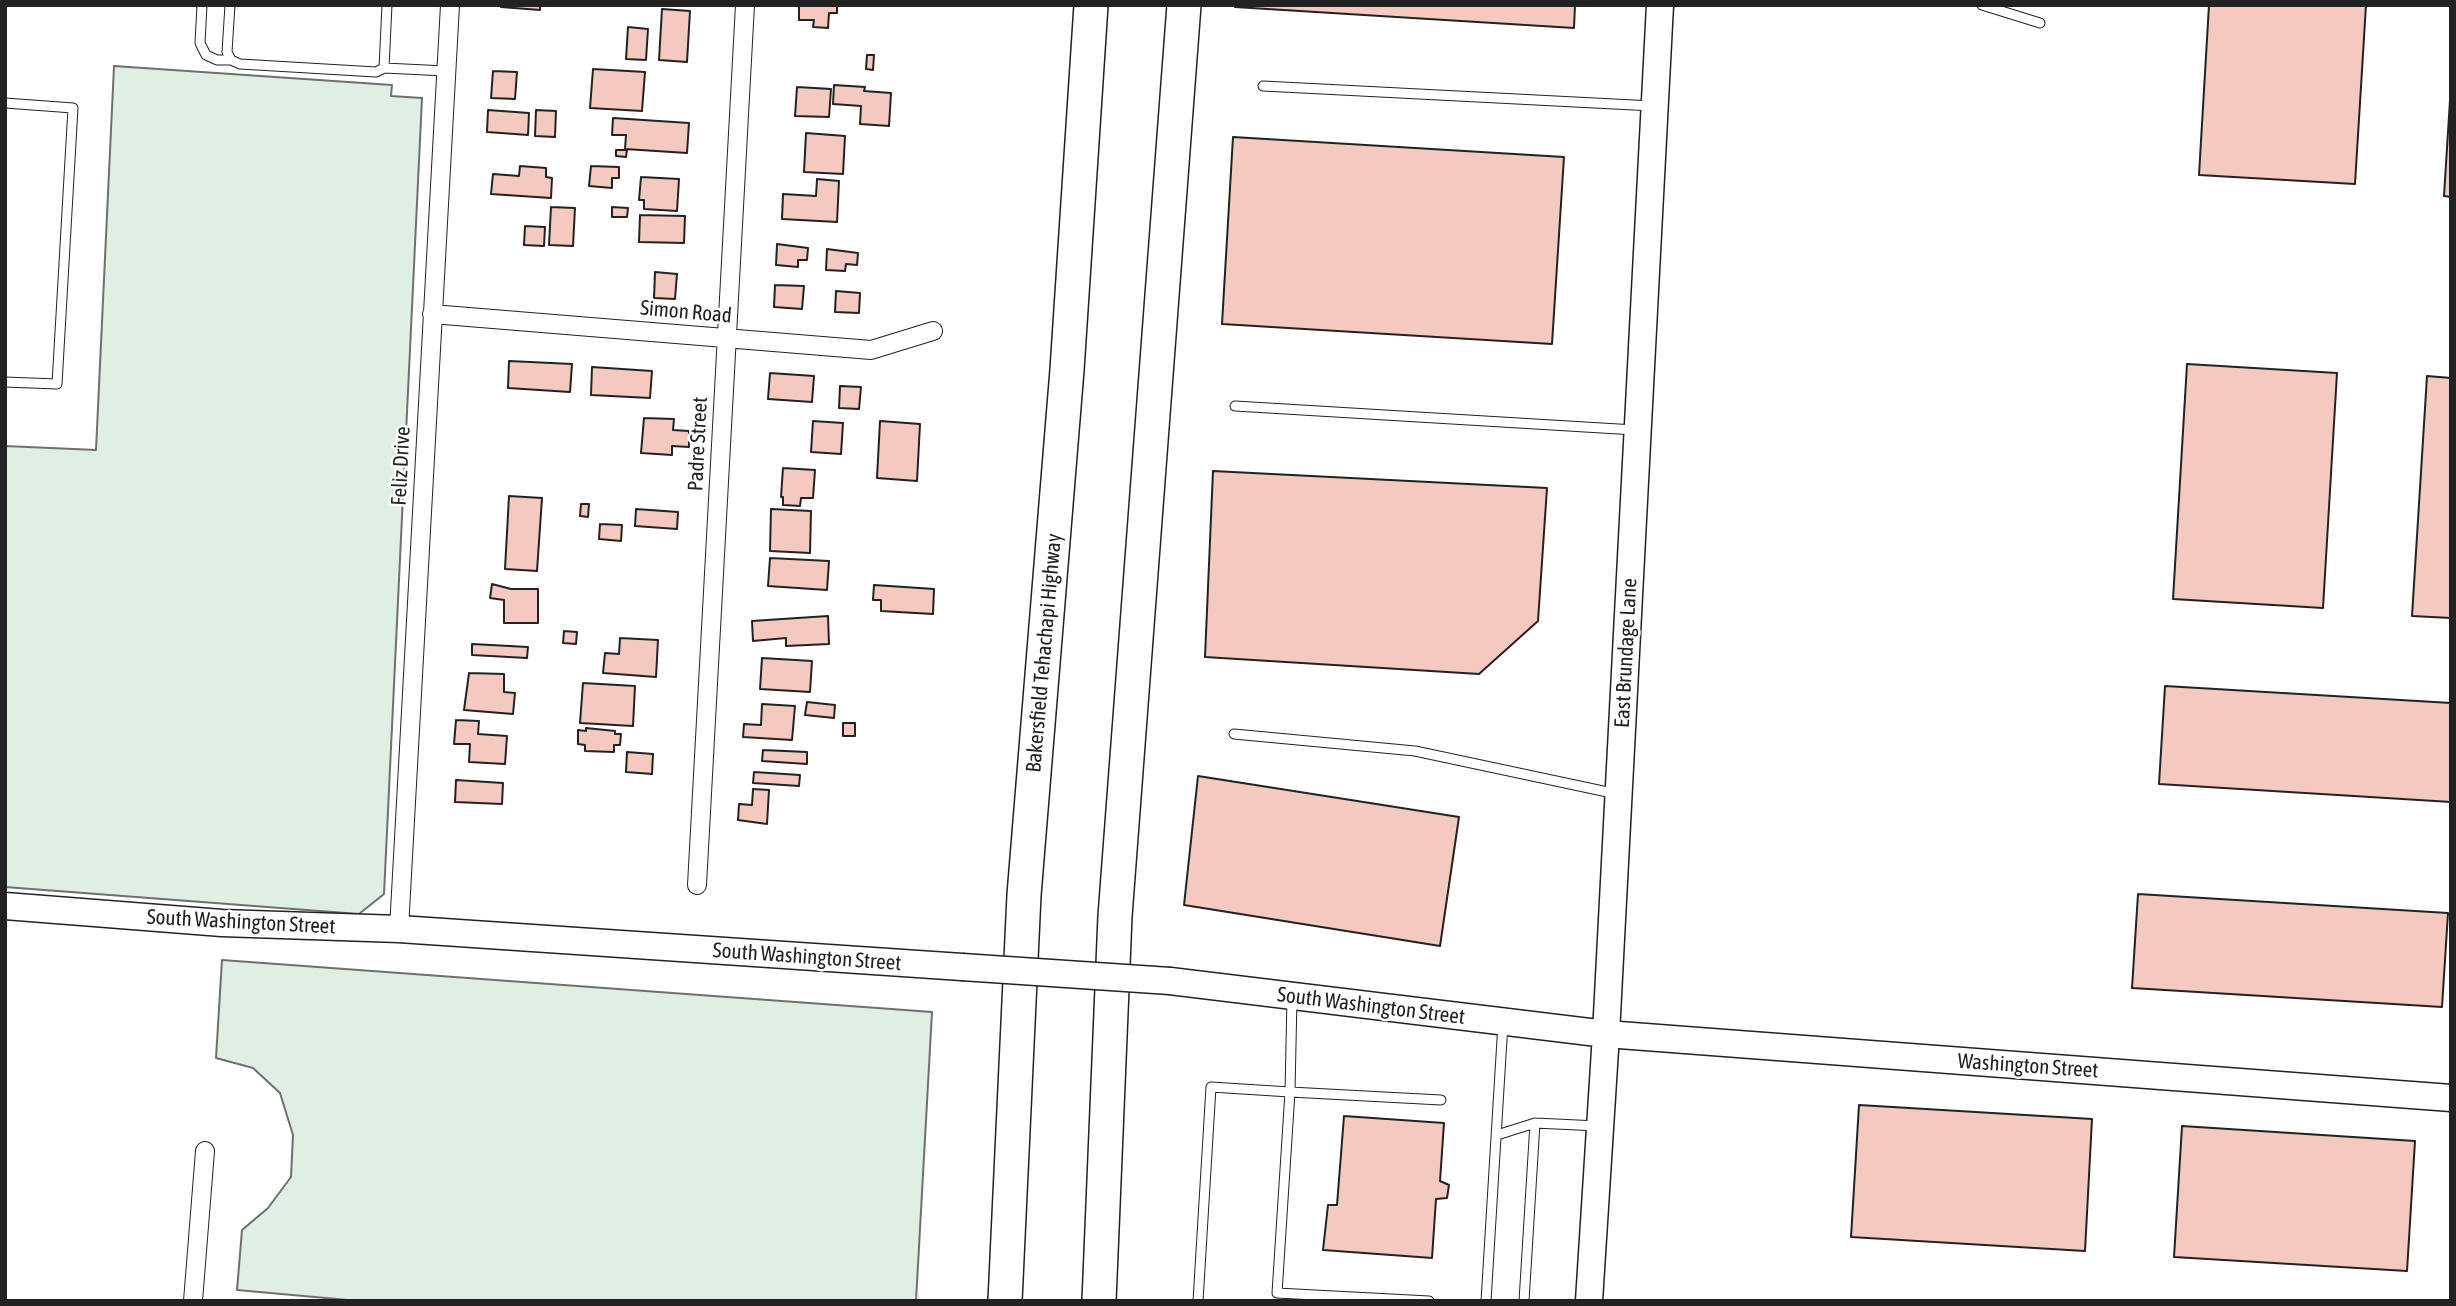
<!DOCTYPE html>
<style>
body{margin:0}
#map{position:relative;width:2456px;height:1306px;overflow:hidden;background:#fff;font-family:"Asap Condensed",sans-serif}
canvas{display:block}
.frame{position:absolute;inset:0;border:7px solid #222;pointer-events:none}
</style>
<div id="map">
<canvas width="2456" height="1306"></canvas>
<div class="frame"></div>
</div>
<script>
const context = document.querySelector('canvas').getContext('2d');
context.lineJoin = 'round';
function fill(path, color) {
  context.fillStyle = color;
  context.fill(path, 'evenodd');
}
function toPath(rows) {
  const path = new Path2D();
  for (const r of rows) {
    path.moveTo(r[0], r[1]);
    for (let i = 2; i < r.length; i += 2) path.lineTo(r[i], r[i + 1]);
  }
  return path;
}
function stroke(path, color, width, dash) {
  context.strokeStyle = color;
  context.lineWidth = width;
  context.lineCap = dash ? 'butt' : 'round';
  context.setLineDash(dash || []);
  context.stroke(path);
}
function write(font, color, halo, rows, align = 'center') {
  context.font = font + ' "Asap Condensed",sans-serif';
  context.lineWidth = 5;
  context.setLineDash([]);
  context.textBaseline = 'middle';
  context.strokeStyle = halo;
  context.fillStyle = color;
  for (const [text, x, y, turn = 0] of rows) {
    context.save();
    context.translate(x, y);
    context.rotate((+turn || 0) * Math.PI / 180);
    context.textAlign = isNaN(turn) ? turn : align;
    if (halo) context.strokeText(text, 0, 0);
    context.fillText(text, 0, 0);
    context.restore();
  }
}
const green = toPath([
 [114,66,392,85,391,96,422,98,384,894,359,914,5,887,5,446,96,450,114,66],
 [222,960,932,1012,916,1301,359,1301,237,1290,242,1230,268,1208,291,1177,293,1135,280,1093,253,1068,216,1058,222,960]
]);
const building = toPath([
 [501,5,540,5,540,10,501,7,501,5],
 [799,5,837,6,837,13,829,13,828,28,813,27,814,20,799,20,799,5],
 [1235,5,1575,5,1574,28,1235,7,1235,5],
 [2209,5,2366,5,2355,184,2199,175,2209,5],
 [662,9,690,11,687,62,659,60,662,9],
 [628,27,648,29,646,60,626,59,628,27],
 [867,55,874,55,873,70,866,69,867,55],
 [593,69,645,72,642,111,590,108,593,69],
 [493,71,517,72,515,99,491,98,493,71],
 [2451,84,2451,197,2444,196,2451,84],
 [834,85,865,87,864,91,891,93,889,126,860,124,861,106,833,104,834,85],
 [797,87,831,89,829,117,795,116,797,87],
 [488,110,529,113,528,135,487,132,488,110],
 [536,110,556,111,555,137,535,136,536,110],
 [613,118,689,123,687,153,625,149,626,135,612,135,613,118],
 [806,133,845,136,843,174,804,172,806,133],
 [1233,137,1564,157,1552,344,1222,324,1233,137],
 [616,150,627,150,626,157,616,156,616,150],
 [520,166,546,168,546,177,552,178,551,198,491,194,493,174,519,176,520,166],
 [591,166,619,167,619,178,612,178,612,188,589,186,591,166],
 [641,177,679,179,677,211,644,209,644,200,639,200,641,177],
 [817,179,839,181,837,222,782,219,783,194,816,196,817,179],
 [551,207,575,208,573,246,549,245,551,207],
 [612,207,628,208,627,217,612,217,612,207],
 [640,215,685,216,684,243,639,242,640,215],
 [525,226,545,227,544,246,524,245,525,226],
 [777,244,808,248,807,260,798,260,798,267,776,265,777,244],
 [827,249,858,253,857,265,846,264,845,271,826,270,827,249],
 [655,272,677,274,675,299,654,298,655,272],
 [775,285,804,286,802,309,774,307,775,285],
 [836,291,860,293,859,313,835,312,836,291],
 [509,361,572,364,570,392,508,388,509,361],
 [2187,364,2337,373,2323,608,2173,599,2187,364],
 [592,367,652,371,650,398,591,395,592,367],
 [770,373,814,376,812,402,768,399,770,373],
 [2427,376,2451,378,2451,618,2412,616,2427,376],
 [840,386,861,387,859,409,839,408,840,386],
 [644,418,674,419,673,430,689,431,689,447,672,446,672,455,641,453,644,418],
 [813,421,843,423,841,454,811,452,813,421],
 [880,421,920,424,917,481,877,478,880,421],
 [783,468,815,470,813,498,801,498,800,506,783,505,783,497,781,497,783,468],
 [1213,471,1547,488,1538,621,1479,674,1205,657,1213,471],
 [509,496,542,498,537,571,505,569,509,496],
 [581,504,589,504,588,517,580,516,581,504],
 [636,509,678,512,677,529,635,526,636,509],
 [771,509,811,511,810,553,770,551,771,509],
 [600,524,622,525,621,541,599,539,600,524],
 [770,558,829,561,827,590,768,586,770,558],
 [492,584,511,589,538,589,538,623,504,623,504,600,490,598,492,584],
 [874,585,934,589,933,614,881,611,881,600,873,600,874,585],
 [828,616,829,644,786,646,786,638,753,641,752,621,828,616],
 [564,631,577,632,576,644,563,643,564,631],
 [620,638,658,640,656,677,603,673,605,653,619,654,620,638],
 [472,644,528,647,527,658,472,655,472,644],
 [762,658,812,661,810,692,760,689,762,658],
 [469,673,504,674,504,692,515,693,513,714,464,710,469,673],
 [583,683,635,686,633,726,580,723,583,683],
 [2165,686,2451,703,2451,802,2159,784,2165,686],
 [807,702,835,705,834,718,805,715,807,702],
 [762,704,795,706,792,740,743,737,744,724,761,725,762,704],
 [456,720,479,721,478,734,507,736,505,764,469,762,470,744,454,744,456,720],
 [843,723,855,723,855,736,843,736,843,723],
 [586,728,615,731,615,734,621,734,620,745,614,745,614,752,585,751,585,745,578,744,578,730,586,731,586,728],
 [763,750,807,752,807,764,762,761,763,750],
 [627,752,653,754,652,774,626,772,627,752],
 [754,772,800,775,799,786,753,783,754,772],
 [1198,776,1459,817,1440,946,1184,905,1198,776],
 [456,780,503,783,502,804,455,802,456,780],
 [753,789,769,790,767,824,738,820,739,804,752,805,753,789],
 [2138,894,2448,913,2442,1007,2132,988,2138,894],
 [1859,1105,2092,1119,2085,1251,1851,1237,1859,1105],
 [1344,1116,1444,1123,1440,1181,1449,1185,1447,1198,1436,1199,1432,1258,1323,1250,1328,1205,1337,1205,1344,1116],
 [2182,1126,2415,1141,2407,1271,2174,1257,2182,1126]
]);
const lane = toPath([
 [202,5,200,43,206,55,217,60,231,60],
 [230,5,227,52,231,60,240,64,376,72,384,68,446,71],
 [1982,5,2040,23],
 [384,68,387,5],
 [1263,86,1653,106],
 [5,103,73,108,57,384,5,382],
 [1235,406,1635,430],
 [1234,734,1415,751,1617,794],
 [1292,998,1290,1092,1441,1100],
 [1497,1135,1535,1123,1598,1126],
 [1198,1301,1211,1087,1290,1092,1277,1293,1429,1301],
 [1486,1301,1503,1023],
 [1524,1301,1535,1123]
]);
const street = toPath([
 [432,314,871,350,933,331],
 [697,885,745,5],
 [399,929,450,5],
 [193,1301,205,1151]
]);
const secondary = toPath([
 [5,906,222,923,399,929,962,967],
 [1170,981,1606,1034,2451,1098],
 [1589,1301,1606,1034,1660,5]
]);
const highway = toPath([
 [1005,1301,1024,895,1067,370,1091,5],
 [1099,1301,1115,916,1184,5]
]);
const secondaryBridge = toPath([
 [962,967,1170,981]
]);
const streetNames = [
 ["Simon Road",686,312,5],
 ["Padre Street",698,444,-87],
 ["Feliz Drive",401,466,-87],
 ["Bakersfield Tehachapi Highway",1044,653,-85],
 ["East Brundage Lane",1626,653,-87],
 ["South Washington Street",241,922,3],
 ["South Washington Street",807,957,4],
 ["South Washington Street",1371,1006,7],
 ["Washington Street",2028,1066,4]
];
fill(green, '#e0efe3');
stroke(green, '#6f6f6f', 2);
fill(building, '#f3c9c0');
stroke(building, '#222', 2);
stroke(lane, '#222', 11);
stroke(street, '#222', 20);
stroke(secondary, '#222', 29);
stroke(highway, '#222', 36);
stroke(lane, '#fff', 9);
stroke(street, '#fff', 18);
stroke(secondary, '#fff', 26);
stroke(highway, '#fff', 33);
stroke(secondaryBridge, '#222', 29, []);
stroke(secondaryBridge, '#fff', 26);
write('21px', '#222', '#fff', streetNames);
</script>
